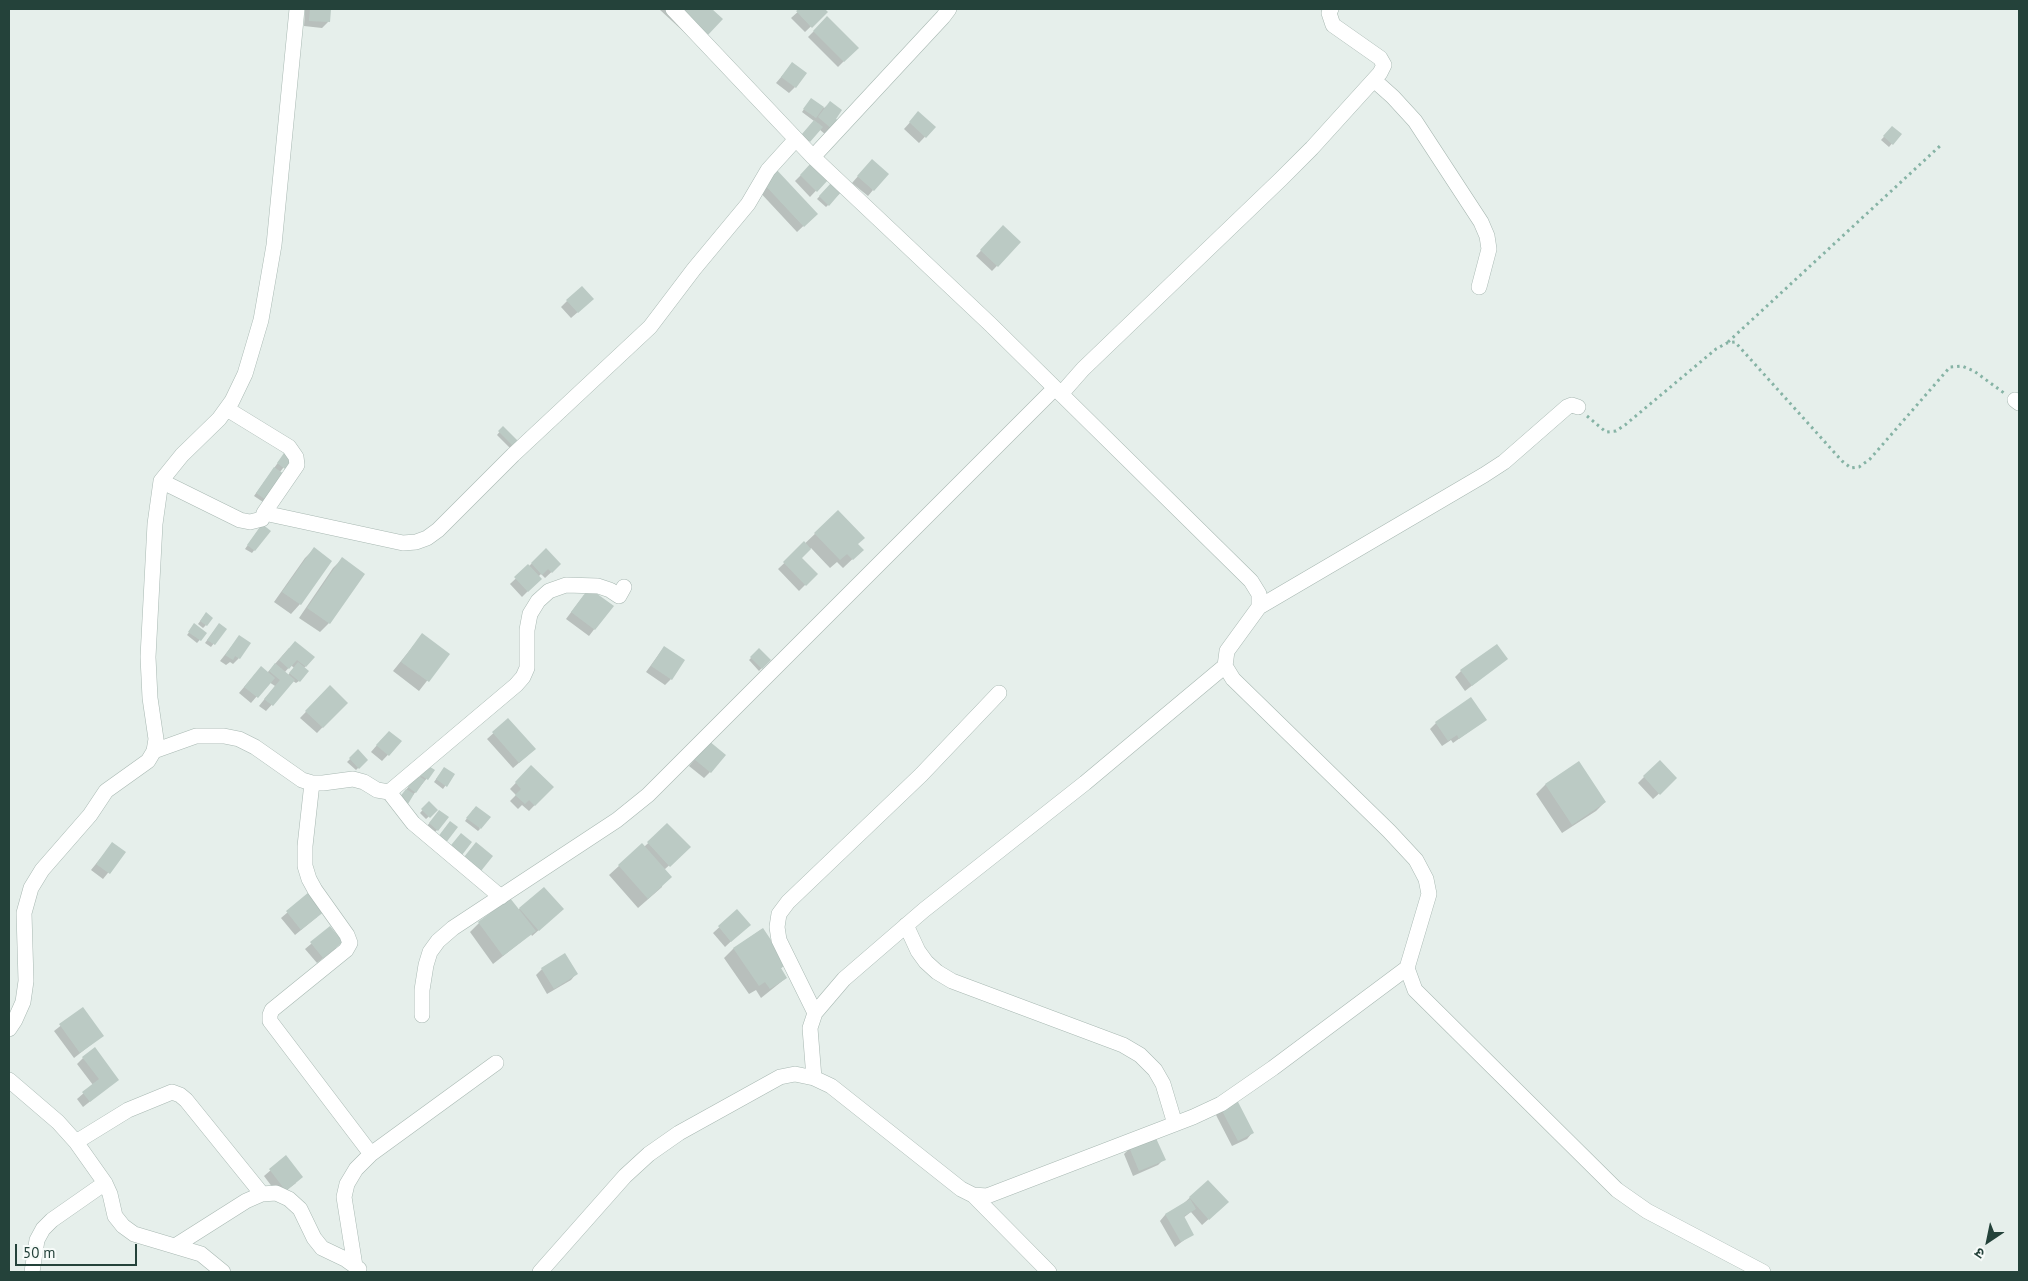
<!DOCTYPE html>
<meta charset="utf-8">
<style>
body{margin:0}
#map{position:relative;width:2028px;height:1281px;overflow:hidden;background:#e6efeb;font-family:"PT Sans","Noto Sans Devanagari",sans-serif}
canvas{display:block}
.frame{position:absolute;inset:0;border:10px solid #24423a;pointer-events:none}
.north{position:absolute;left:1963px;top:1216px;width:50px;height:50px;-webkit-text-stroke:4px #f7fbf9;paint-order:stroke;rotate:214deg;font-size:14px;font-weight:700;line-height:20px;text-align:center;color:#24423a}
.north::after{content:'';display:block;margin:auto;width:18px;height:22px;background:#24423a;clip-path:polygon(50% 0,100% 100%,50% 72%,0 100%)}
.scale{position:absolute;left:15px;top:1244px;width:122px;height:22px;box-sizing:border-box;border:2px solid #24423a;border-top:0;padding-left:6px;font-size:15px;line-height:18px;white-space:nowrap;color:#24423a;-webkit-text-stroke:4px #f7fbf9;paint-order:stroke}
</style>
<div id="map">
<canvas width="2028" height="1281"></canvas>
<div class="frame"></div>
<div class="north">उ</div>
<div class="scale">50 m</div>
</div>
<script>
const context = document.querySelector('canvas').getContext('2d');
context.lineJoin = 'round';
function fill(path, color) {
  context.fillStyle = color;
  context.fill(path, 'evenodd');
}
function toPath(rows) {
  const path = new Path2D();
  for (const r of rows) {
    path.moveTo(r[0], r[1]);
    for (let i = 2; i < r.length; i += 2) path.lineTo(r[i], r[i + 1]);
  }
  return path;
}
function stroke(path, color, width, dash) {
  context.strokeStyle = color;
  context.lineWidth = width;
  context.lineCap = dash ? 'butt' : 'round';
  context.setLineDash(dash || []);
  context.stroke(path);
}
const shadow = toPath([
 [305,9,329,9,328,22,322,28,304,26],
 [659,9,710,9,721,19,697,44],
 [801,9,823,9,826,12,805,32,791,18],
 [827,18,857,48,838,67,808,37],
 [787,70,795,87,789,93,776,83],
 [811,99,824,108,830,103,840,110,826,135,819,129,807,143,800,137,814,121,802,112],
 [913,119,934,127,919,143,904,129],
 [1892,128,1900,134,1889,147,1881,140],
 [811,165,826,180,810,197,795,181],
 [867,166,873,190,868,196,852,183],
 [775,170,816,214,797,232,756,188],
 [831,184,840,193,826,207,817,199],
 [1003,227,1020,242,992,271,976,256],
 [567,301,586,305,571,318,561,307],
 [503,428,517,442,510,448,497,435],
 [282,457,290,459,280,472,263,502,254,496],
 [838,512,856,544,862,550,843,568,837,562,830,568,811,548,800,558,816,574,799,591,778,569],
 [259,529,269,531,252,553,245,549],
 [314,549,300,604,291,614,274,602,305,558],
 [546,550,560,564,545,578,541,574,538,577,540,579,522,597,510,584],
 [342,559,329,623,320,632,299,618,333,568],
 [584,595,612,606,589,636,566,619],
 [204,616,206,625,203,628,198,624],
 [194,626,206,633,197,643,187,635],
 [217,627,225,629,211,647,205,643],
 [422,635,448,654,419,691,393,671],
 [239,637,239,658,233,664,230,662,226,665,220,661],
 [664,647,671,679,665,685,646,672],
 [289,648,313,657,304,668,299,681,296,683,293,681,266,711,259,706,275,686,269,682,251,703,239,693,255,674,267,673],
 [291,665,294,668,288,675,285,672],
 [759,650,769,660,759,671,749,660],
 [1506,659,1465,691,1455,677,1461,671],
 [330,687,346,703,317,733,300,718],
 [508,720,528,755,513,768,487,739],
 [1485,720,1453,743,1451,740,1442,746,1430,729,1436,723],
 [383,738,400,742,382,761,371,752],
 [704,749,710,772,704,778,689,766],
 [358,751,366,760,356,770,347,762],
 [1660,761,1676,778,1653,799,1638,783],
 [1579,763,1605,802,1596,811,1562,833,1536,794,1545,785],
 [531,767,552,787,529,811,522,805,518,809,510,801,516,795,510,789],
 [425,769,433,771,413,795,406,790,414,779,419,778],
 [442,771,453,775,443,789,434,782],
 [429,803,436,810,426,819,420,813],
 [473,810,480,829,478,831,465,821],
 [437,814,437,830,435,832,427,826],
 [667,825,689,847,664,870,662,887,638,908,609,875,642,845,644,847],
 [112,844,124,853,103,879,91,870],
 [544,888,556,915,532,936,531,934,493,964,470,932,479,923,518,910],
 [309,894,317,917,295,935,281,918],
 [737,911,743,930,725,947,713,933],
 [330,928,336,948,317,963,305,949],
 [762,929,786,964,780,969,786,978,761,998,756,990,749,994,724,958,733,949],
 [542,969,576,974,571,980,547,994,536,975],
 [82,1009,102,1036,74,1058,54,1031],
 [83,1058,117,1080,83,1107,77,1099,93,1085,77,1064],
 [1222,1110,1252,1133,1247,1139,1232,1146,1216,1115],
 [1130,1148,1164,1159,1158,1165,1133,1176,1124,1154],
 [286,1157,296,1183,279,1196,264,1176],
 [1208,1181,1221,1208,1202,1225,1191,1212,1183,1218,1192,1234,1175,1247,1160,1221,1165,1215,1183,1204]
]);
const building = toPath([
 [310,9,331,9,330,22,309,21],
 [678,9,712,9,723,19,707,36],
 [799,9,825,9,828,12,812,28,796,11],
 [827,16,859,48,844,62,813,31],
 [792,62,807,73,796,88,781,77],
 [811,98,824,107,816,118,803,109],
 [830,101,842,110,836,119,840,121,833,130,818,117],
 [918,111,936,127,926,138,909,122],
 [814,120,823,127,810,142,802,134],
 [1892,126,1902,134,1893,145,1883,136],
 [872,159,889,174,874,191,857,176],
 [811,163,828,180,817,192,800,175],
 [775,168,818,214,804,227,761,181],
 [831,183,841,192,829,206,819,196],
 [1003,225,1021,242,998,267,980,250],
 [582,286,594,299,578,313,566,300],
 [503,426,519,442,514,447,498,431],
 [284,453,292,459,285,469,277,463],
 [274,467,284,474,266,500,256,493],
 [838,510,865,538,858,544,864,550,853,560,847,554,840,560,814,533],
 [262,524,271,531,255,551,247,545],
 [804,541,811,549,802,558,818,574,806,586,783,562],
 [314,547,332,561,301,605,282,592],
 [546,548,561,564,552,573,548,569,542,575,531,563],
 [342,557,365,574,330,624,307,608],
 [528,564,542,579,528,592,514,577],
 [589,588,614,606,595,630,571,612],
 [206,612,213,618,207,626,200,621],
 [194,623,207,633,201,641,188,632],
 [219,623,227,629,215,645,207,640],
 [422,633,450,654,429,682,401,662],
 [239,635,251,643,240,659,235,656,233,660,225,655],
 [295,641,315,657,306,667,297,660,289,669,279,660],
 [1497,644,1508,659,1472,686,1460,670],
 [664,646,685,660,672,680,651,666],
 [759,648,771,660,762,669,750,657],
 [298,662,309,671,300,682,289,673],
 [275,663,295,680,273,706,264,699,280,680,269,671],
 [261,666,275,678,258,698,244,687],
 [330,685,348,703,323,728,305,711],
 [1471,697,1487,720,1459,739,1457,735,1448,741,1435,722],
 [508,718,536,749,519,763,492,732],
 [389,731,402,741,389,756,376,745],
 [709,741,726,755,711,773,694,759],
 [358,749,368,760,359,769,349,758],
 [1660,760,1677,778,1660,795,1643,776],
 [1579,761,1606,802,1572,825,1545,784],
 [427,765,435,770,428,780,420,775],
 [531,765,554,787,535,806,529,800,525,804,515,795,521,789,515,782],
 [444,767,455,774,447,787,436,779],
 [417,775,425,780,416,793,408,787],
 [406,789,414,794,408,804,399,798],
 [429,801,438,810,430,818,421,809],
 [476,806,491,817,481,829,466,818],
 [439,810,449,817,438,831,429,823],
 [450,821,458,827,445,844,437,838],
 [667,823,691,847,670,867,647,842],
 [461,833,472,842,459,859,447,850],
 [112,842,126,852,110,874,96,864],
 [476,842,493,856,477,876,460,862],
 [642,843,672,877,648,899,618,865],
 [544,887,564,909,539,931,519,908],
 [309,892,325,911,301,930,286,911],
 [510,898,536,931,503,956,478,922],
 [737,909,751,925,731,942,718,926],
 [330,926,343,942,323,958,310,942],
 [763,928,787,964,781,968,787,978,770,989,765,982,759,986,733,948],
 [565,953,578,974,554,989,541,968],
 [83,1007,104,1036,80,1053,59,1024],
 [95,1047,119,1080,90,1102,82,1092,99,1079,82,1057],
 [1237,1100,1254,1133,1238,1141,1221,1109],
 [1155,1136,1166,1160,1139,1171,1129,1147],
 [286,1155,303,1177,286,1191,269,1169],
 [1208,1180,1229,1202,1209,1220,1189,1197],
 [1190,1199,1196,1209,1184,1216,1194,1235,1181,1242,1165,1214]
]);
const path = toPath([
 [1728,342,1941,145],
 [1587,416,1606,432,1616,431,1625,425,1716,349,1727,343,1735,342,1842,461,1851,468,1859,467,1870,459,1950,367,1962,366,1974,371,2004,393]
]);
const minor = toPath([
 [673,9,813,157,990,324,1251,581,1259,594,1259,607,1227,651,1225,666,1233,679,1389,831,1416,860,1426,879,1429,894,1407,968,1415,990,1617,1190,1647,1211,1763,1272],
 [1374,80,1393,97,1415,121,1481,222,1487,236,1489,249,1479,287],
 [813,157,943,17,949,9],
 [1061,394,1083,369,1281,179,1312,148,1380,73,1384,65,1380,58,1333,25,1329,13,1331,9],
 [2015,400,2019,403],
 [227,409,289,447,296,457,297,465,264,513],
 [161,481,240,520,250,522,262,519,264,513,403,543,416,542,427,538,438,530,513,455,650,327,694,269,748,204,768,170,796,139],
 [1259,607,1484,475,1504,462,1567,407,1572,405,1578,407],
 [154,751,196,736,224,736,239,739,255,747,302,780,312,783,323,783,353,779,364,782,377,790,389,792,413,823,501,897],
 [312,783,305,846,305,866,309,879,315,890,347,935,350,943,346,950,272,1010,270,1015,270,1021,371,1154],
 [389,792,516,685,523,677,527,668,527,630,530,614,538,601,549,591,566,585,598,586,610,590,619,596,624,587],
 [906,925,918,951,926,962,937,972,952,981,1123,1045,1140,1055,1155,1070,1163,1084,1175,1124],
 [815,1013,779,940,777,927,779,914,788,902,921,775,999,693],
 [422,1015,422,990,426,965,430,952,438,941,453,928,617,820,648,795,1055,388],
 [9,1029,15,1020,23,1002,26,981,24,913,31,888,42,870,90,815,106,791,148,761,154,751,156,739,150,698,148,657,155,524,161,481,182,455,219,419,232,401,245,374,261,320,274,245,297,9],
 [814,1078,810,1028,815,1013,844,979,924,910,1085,783,1225,666],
 [9,1080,58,1122,76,1142,105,1183,110,1194,115,1216,123,1226,134,1234,201,1254,223,1272],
 [76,1142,128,1110,172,1092,180,1095,186,1100,262,1194],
 [973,1195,1049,1272],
 [175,1246,246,1201,262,1194,276,1193,289,1199,300,1209,314,1238,322,1248,345,1259,359,1269],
 [355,1266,344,1197,347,1184,356,1169,371,1154,496,1063],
 [32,1272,37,1240,43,1229,52,1220,105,1183],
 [540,1272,625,1176,649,1154,679,1133,780,1077,795,1074,814,1078,831,1086,961,1189,973,1195,987,1196,1193,1117,1221,1104,1273,1068,1407,968]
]);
fill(shadow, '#0003');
fill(building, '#bbcac4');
stroke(minor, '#a8b8b2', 16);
stroke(path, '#86b3a5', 3, [2.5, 4]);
stroke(minor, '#fff', 15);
</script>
